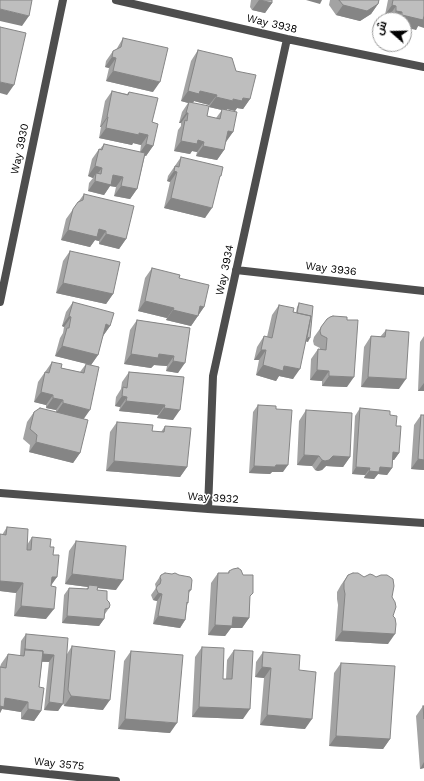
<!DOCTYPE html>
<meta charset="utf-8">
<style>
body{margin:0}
#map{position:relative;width:424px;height:781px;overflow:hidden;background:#fff;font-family:"Work Sans",Cairo,sans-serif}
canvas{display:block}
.north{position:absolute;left:372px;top:12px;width:40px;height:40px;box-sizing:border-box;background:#fff;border:1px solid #999;border-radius:50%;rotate:290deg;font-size:11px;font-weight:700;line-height:16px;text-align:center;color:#000}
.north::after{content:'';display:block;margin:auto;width:14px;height:18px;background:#000;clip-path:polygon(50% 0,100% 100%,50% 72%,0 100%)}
</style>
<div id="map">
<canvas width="424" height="781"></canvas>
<div class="north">ش</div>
</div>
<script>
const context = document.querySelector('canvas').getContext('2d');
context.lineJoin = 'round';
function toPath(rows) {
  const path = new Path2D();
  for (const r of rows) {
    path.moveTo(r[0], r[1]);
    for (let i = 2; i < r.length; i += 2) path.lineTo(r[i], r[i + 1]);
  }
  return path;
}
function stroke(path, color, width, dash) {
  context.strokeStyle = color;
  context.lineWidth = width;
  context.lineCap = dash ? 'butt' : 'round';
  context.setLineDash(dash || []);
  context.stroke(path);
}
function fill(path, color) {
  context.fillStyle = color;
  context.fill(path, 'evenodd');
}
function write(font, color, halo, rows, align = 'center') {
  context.font = font + ' "Work Sans",sans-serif';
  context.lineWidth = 3;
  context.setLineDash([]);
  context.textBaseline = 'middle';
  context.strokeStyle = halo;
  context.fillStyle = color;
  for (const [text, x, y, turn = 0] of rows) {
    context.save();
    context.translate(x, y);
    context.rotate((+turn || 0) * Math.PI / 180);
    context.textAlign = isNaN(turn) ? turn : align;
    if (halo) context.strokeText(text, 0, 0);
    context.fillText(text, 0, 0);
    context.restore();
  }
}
const lane = toPath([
 [0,302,63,0]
]);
const street = toPath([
 [116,0,287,39,424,67],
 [236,270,424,291],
 [0,493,208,509,424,523],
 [208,509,213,376,287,39],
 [0,769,116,781]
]);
const wall = toPath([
 [251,0,272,0,272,3,265,13,252,10,250,7],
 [330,0,379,0,378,4,371,14,360,21,336,15,329,5],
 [388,0,424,0,418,26,416,30,404,20,389,20,389,16,385,15],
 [123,38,153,92,106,81,109,68,105,67,106,61,113,51,116,50],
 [198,50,236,71,250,99,243,109,237,108,235,111,227,109,227,110,233,132,225,142,224,150,217,160,196,156,197,152,192,151,190,154,174,151,178,130,181,126,181,123,179,123,182,112,188,103,181,101,191,61],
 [194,101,209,105,209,107,222,110,216,118,207,116,193,103],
 [112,91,127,94,129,92,152,122,153,146,146,156,145,155,137,189,130,199,114,196,116,187,110,186,104,195,88,191,89,183,93,178,88,176,92,159,99,149,100,149,104,144,140,152,141,145,133,143,132,145,99,138,101,127,100,127,105,101],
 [181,157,219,179,205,218,164,208,170,182,167,181,168,176],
 [84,194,126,239,119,249,99,244,99,241,95,240,90,247,61,240,66,219],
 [70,251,113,294,106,304,56,293,63,261],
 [152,268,179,278,204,307,191,326,166,320,167,318,138,311,145,278],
 [73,302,110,326,103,336,103,335,98,355,91,365,55,356,60,338,63,333,64,327,62,326,66,312],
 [299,303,308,342,306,341,293,379,279,376,276,381,256,375,259,360,254,360,257,347,264,336,267,337,272,315,279,305,293,312,296,313,297,307],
 [327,319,347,387,322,386,322,381,310,380,311,359,318,349,320,349,320,348,314,345,313,341,314,337],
 [137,320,190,328,178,373,166,371,167,366,154,365,151,368,124,364,130,330],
 [386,330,399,389,361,387,364,347,371,336,380,337],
 [424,336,424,391,418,391,420,342],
 [52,362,61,368,80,372,86,364,83,419,80,453,73,463,29,452,30,445,23,439,27,422,34,412,56,412,56,410,46,408,46,405,34,402,38,382],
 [129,372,184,377,173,420,157,418,158,415,119,411,120,407,115,406,116,397,121,389,122,382],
 [258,405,276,409,283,472,272,472,270,474,249,473,253,412],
 [360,408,390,415,396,426,399,453,394,460,393,460,392,468,387,475,378,474,374,479,364,478,365,475,352,474,355,416],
 [306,410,350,457,343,467,326,466,322,470,318,471,315,470,312,466,297,465,299,421],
 [421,415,424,415,424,470,411,469,414,425],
 [117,422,152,431,161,432,165,426,187,467,180,477,106,471,110,432],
 [7,527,27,545,32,537,50,547,53,555,57,577,51,584,46,619,14,616,16,593,0,591,0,535,2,535],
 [76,541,116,590,98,588,97,590,107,600,109,608,105,614,104,619,99,626,62,623,64,595,69,588,86,589,88,587,65,584,69,551],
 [229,571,250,597,249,618,242,628,231,628,225,636,208,635,211,583,218,573,228,573],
 [161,575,191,590,188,594,188,603,187,605,185,620,180,628,153,624,157,601,153,600,151,595,156,588,155,584],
 [348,575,392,597,393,616,388,644,335,641,338,605,337,599,337,592,341,585],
 [26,634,67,654,72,646,103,710,64,706,63,703,58,711,44,710,49,662,42,662,39,687,41,711,34,721,21,719,21,712,2,709,0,713,0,667,1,664,8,654,20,656,21,641],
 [202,647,223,679,226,679,227,660,234,650,243,719,192,717,195,657],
 [131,651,170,733,118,729,124,661],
 [263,652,299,670,305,729,260,725,264,678,255,677,256,662],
 [341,663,390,739,383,749,329,746,334,673],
 [423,706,424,706,424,768,420,769,416,716]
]);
const shadedWall = toPath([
 [259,0,272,3,265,13,252,10],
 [306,0,322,0,320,4],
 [378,4,371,14,360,21,336,15,343,5],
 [392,5,396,6,389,16,385,15],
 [0,9,29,16,22,26,0,21],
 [396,11,402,12,397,20,389,20],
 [402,15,424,16,424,28,418,26,416,30,404,27,404,20,398,20],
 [112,57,116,58,109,68,105,67],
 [113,71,160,82,153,92,106,81],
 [0,82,14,85,7,95,0,93],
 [188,91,200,91,217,95,209,105,194,101,192,104,181,101],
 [216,97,233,99,243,98,250,99,243,109,237,108,235,111,227,109,226,111,209,107],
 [186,113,188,113,181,123,179,123],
 [107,117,108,117,101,127,100,127],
 [106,128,139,133,148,135,141,145,133,143,132,145,99,138],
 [228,131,233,132,226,142,220,141],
 [198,140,204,142,197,152,192,151,190,154,174,151,181,141],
 [146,144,153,146,146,156,139,154],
 [203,146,224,150,217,160,196,156],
 [95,166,102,168,95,177,96,173,93,178,88,176],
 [174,171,177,172,170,182,167,181],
 [113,175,123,177,116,187,110,186,104,195,88,191,95,181],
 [121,186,137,189,130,199,114,196],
 [171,198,212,208,205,218,164,208],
 [99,229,106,231,99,241,95,240,90,247,61,240,68,230],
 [106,234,126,239,119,249,99,244],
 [63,283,113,294,106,304,56,293],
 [145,301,174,308,167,318,138,311],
 [200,306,204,307,191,326,166,320,173,310],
 [69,316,71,317,64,327,62,326],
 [106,324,110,326,103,336,99,334],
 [303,337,310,338,308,342,301,340],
 [62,346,98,355,91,365,55,356],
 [261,350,266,350,259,360,254,360],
 [131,354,159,354,174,356,167,366,154,365,151,368,124,364],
 [173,361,185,363,178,373,166,371],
 [263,365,284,366,300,369,293,379,279,376,276,381,256,375],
 [317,370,329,371,322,381,310,380],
 [329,376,354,377,347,387,322,386],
 [368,377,406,379,399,389,361,387],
 [424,383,424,391,418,391],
 [41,392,53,395,46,405,34,402],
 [122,396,127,397,120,407,115,406],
 [53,398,63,400,56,410,46,408],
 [126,401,165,405,158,415,119,411],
 [63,403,90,410,83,420,56,413],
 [164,408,180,410,173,420,157,418],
 [36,442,80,453,73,463,29,452],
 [393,452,399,453,394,460,388,459],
 [304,455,319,456,312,466,297,465],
 [333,456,350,457,343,467,326,466,322,470,318,471,315,470,322,460],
 [418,459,424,460,424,470,411,469],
 [114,461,187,467,180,477,106,471],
 [276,465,288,465,283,472,272,472,270,474,249,473,254,466],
 [356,467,370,468,365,475,352,474],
 [380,467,392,468,387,475,378,474,374,479,364,478,369,471],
 [72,574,123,580,116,590,88,587,89,585,88,587,65,584],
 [52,577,57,577,50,587],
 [0,581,23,583,16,593,0,591],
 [158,593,162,594,157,601,153,600],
 [21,606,54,609,46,619,14,616],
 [67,616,104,619,99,626,62,623],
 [158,616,185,620,180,628,153,624],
 [233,617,249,618,242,628,231,628,225,636,208,635,215,625],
 [342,631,395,634,388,644,335,641],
 [25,652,54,655,49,662,22,660,24,656],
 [262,667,271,668,264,678,255,677],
 [71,696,110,700,103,710,64,706],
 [5,698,28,702,21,712,2,709,0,713,0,705],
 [49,702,63,704,58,711,44,710],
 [199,707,250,709,243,719,192,717],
 [28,709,41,711,34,721,21,719],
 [267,715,312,719,305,729,260,725],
 [125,719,177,723,170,733,118,729],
 [336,736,390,739,383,749,329,746],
 [424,762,424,768,420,769]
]);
const building = toPath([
 [0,0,32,0,29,16,0,9,0,0],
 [260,0,272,0,272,3,260,0],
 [339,0,379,0,378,4,367,11,343,5,339,0],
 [393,0,424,0,424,16,423,20,402,15,402,12,396,11,396,6,392,5,393,0],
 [0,27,26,33,14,85,0,82,0,27],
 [123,38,168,48,160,82,113,71,116,58,112,57,113,51,121,47,123,38],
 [198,50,232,58,236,71,256,75,250,99,243,98,242,101,233,99,233,101,216,97,217,95,200,91,199,94,188,91,198,50],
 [112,91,128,95,129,92,158,98,152,122,158,124,153,146,146,144,148,135,139,133,139,135,106,128,108,117,107,117,112,91],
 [189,102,209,106,207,116,220,119,222,109,237,112,233,132,228,131,224,150,203,146,204,142,198,140,197,144,181,141,185,120,187,121,188,113,186,113,189,102],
 [104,144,145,153,137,189,121,186,123,177,113,175,111,185,95,181,96,173,101,174,102,168,95,166,99,149,102,150,104,144],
 [181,157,223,167,221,176,220,176,212,208,171,198,177,172,174,171,175,166,179,167,181,157],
 [84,194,134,206,126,239,106,234,106,231,99,229,97,237,68,230,73,209,78,202,83,200,84,194],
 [70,251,120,262,113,294,63,283,70,251],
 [152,268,180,275,179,278,209,285,204,307,200,306,198,316,173,310,174,308,145,301,152,268],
 [73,302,114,313,110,326,106,324,98,355,62,346,67,328,69,328,71,317,69,316,73,302],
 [299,303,313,306,310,338,307,337,311,316,297,313,299,303],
 [279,305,294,308,293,312,311,316,300,369,284,366,283,371,263,365,266,350,261,350,264,336,272,338,279,305],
 [333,316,347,317,347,320,358,320,354,377,329,376,329,371,317,370,318,349,326,350,327,338,321,335,320,331,321,327,327,319,330,317,333,316],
 [137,320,190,328,185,363,173,361,174,356,159,354,158,358,131,354,137,320],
 [386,330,409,332,406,379,368,377,371,336,385,337,386,330],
 [52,362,62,364,61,368,84,373,86,364,99,367,90,410,63,403,63,400,53,398,53,395,41,392,45,372,49,373,52,362],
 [129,372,184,377,180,410,164,408,165,405,126,401,127,397,122,396,123,387,127,388,129,372],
 [258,405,276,406,276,409,292,410,288,465,276,465,275,467,254,466,258,405],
 [40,408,88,420,80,453,36,442,37,435,30,429,34,412,40,408],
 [360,408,390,411,390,415,397,416,396,426,401,426,399,453,393,452,392,468,380,467,379,472,369,471,370,468,356,467,360,408],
 [306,410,352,413,350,457,333,456,329,460,325,461,322,460,319,456,304,455,306,410],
 [421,415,424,415,424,460,418,459,421,415],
 [117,422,153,425,152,431,164,432,165,426,191,428,187,467,114,461,117,422],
 [7,527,28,529,27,550,31,550,32,537,51,539,50,547,54,547,53,555,59,555,57,577,52,577,51,586,56,587,54,609,21,606,23,583,0,581,0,534,6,535,7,527],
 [76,541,126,546,123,580,72,574,76,541],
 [238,568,241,570,243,575,253,575,253,593,250,596,249,618,233,617,232,626,215,625,218,573,229,573,229,571,233,569,238,568],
 [165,573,172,574,175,573,179,575,190,577,191,578,192,580,191,590,189,590,188,603,187,602,185,620,158,616,162,594,158,593,156,588,158,585,160,584,161,580,160,577,161,575,165,573],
 [353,573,358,573,364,577,370,574,373,575,376,577,381,575,387,575,393,579,394,586,392,597,395,602,396,607,393,616,395,618,396,624,395,634,342,631,345,594,344,589,344,582,348,575,353,573],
 [89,585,98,586,97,590,107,591,107,600,109,602,110,605,109,608,105,609,104,619,67,616,69,588,88,589,89,585],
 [26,634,68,638,63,704,49,702,54,655,43,654,43,651,25,650,26,634],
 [72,646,115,651,110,700,71,696,68,690,72,646],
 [202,647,224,648,223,679,232,679,234,650,253,651,250,709,199,707,202,647],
 [25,649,43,651,39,687,44,688,41,711,28,709,28,702,5,698,4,707,0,706,0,667,6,668,8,654,24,656,25,649],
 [131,651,183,655,177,723,125,719,131,651],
 [263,652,300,655,299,670,316,672,312,719,267,715,271,668,262,667,263,652],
 [341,663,395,666,390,739,336,736,341,663],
 [423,706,424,706,424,719,423,706]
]);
const streetNames = [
 ["Way 3938",272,24,13],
 ["Way 3930",20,149,-78],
 ["Way 3936",331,269,7],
 ["Way 3934",225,270,-78],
 ["Way 3932",213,498,4],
 ["Way 3575",59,764,6]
];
stroke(lane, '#4e4e4e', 8);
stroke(street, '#4e4e4e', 8);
fill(wall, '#a3a3a3');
fill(shadedWall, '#858585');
fill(building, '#bebebe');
stroke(building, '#858585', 1);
write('11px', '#000', '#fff', streetNames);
</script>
